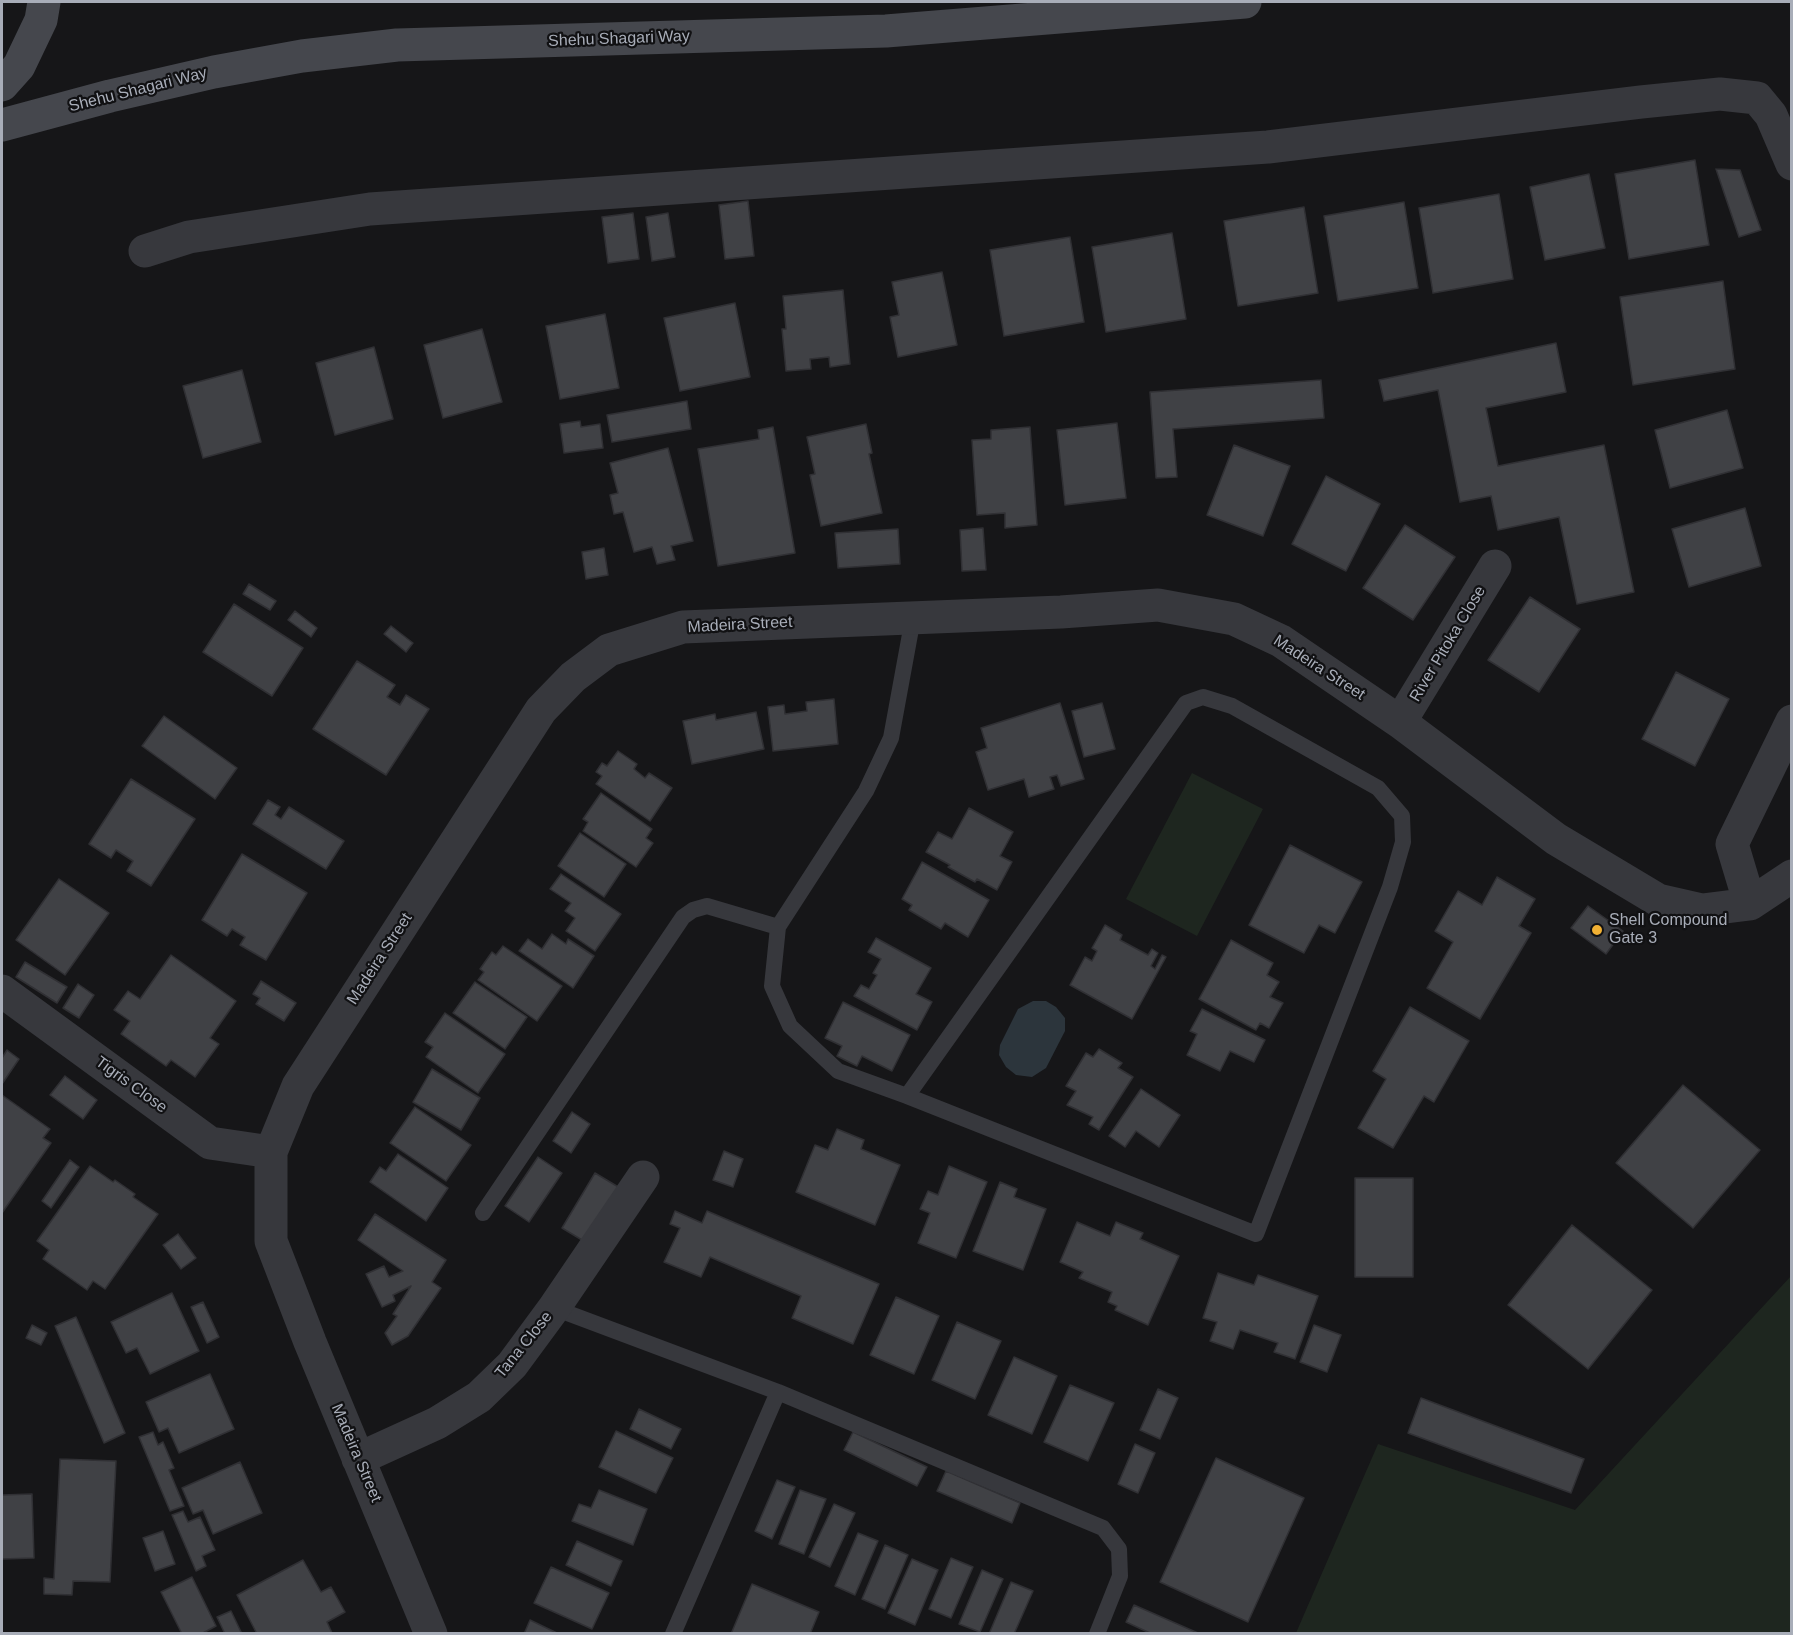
<!DOCTYPE html>
<style>
body{margin:0}
#map{position:relative;width:1793px;height:1635px;overflow:hidden;background:#161618;font-family:Arial,sans-serif}
canvas{display:block}
.frame{position:absolute;inset:0;border:3px solid #a8adb8;pointer-events:none}
</style>
<div id="map">
<canvas width="1793" height="1635"></canvas>
<div class="frame"></div>
</div>
<script>
const context = document.querySelector('canvas').getContext('2d');
context.lineJoin = 'round';
function fill(path, color) {
  context.fillStyle = color;
  context.fill(path, 'evenodd');
}
function toPath(rows) {
  const path = new Path2D();
  for (const r of rows) {
    path.moveTo(r[0], r[1]);
    for (let i = 2; i < r.length; i += 2) path.lineTo(r[i], r[i + 1]);
  }
  return path;
}
function stroke(path, color, width, dash) {
  context.strokeStyle = color;
  context.lineWidth = width;
  context.lineCap = dash ? 'butt' : 'round';
  context.setLineDash(dash || []);
  context.stroke(path);
}
function write(font, color, halo, rows, align = 'center') {
  context.font = font + ' Arial,sans-serif';
  context.lineWidth = 4.5;
  context.setLineDash([]);
  context.textBaseline = 'middle';
  context.strokeStyle = halo;
  context.fillStyle = color;
  for (const [text, x, y, turn = 0] of rows) {
    context.save();
    context.translate(x, y);
    context.rotate((+turn || 0) * Math.PI / 180);
    context.textAlign = isNaN(turn) ? turn : align;
    if (halo) context.strokeText(text, 0, 0);
    context.fillText(text, 0, 0);
    context.restore();
  }
}
const green = toPath([
 [1192,773,1263,809,1197,936,1126,899],
 [1791,1276,1791,1633,1296,1633,1378,1444,1575,1510]
]);
const water = toPath([
 [1033,1001,1046,1001,1056,1007,1065,1018,1065,1031,1046,1068,1032,1077,1016,1075,1006,1067,999,1055,1000,1045,1018,1009]
]);
const building = toPath([
 [1695,160,1709,245,1629,259,1615,174,1695,160],
 [1716,169,1740,170,1761,230,1739,237,1716,169],
 [1589,174,1605,248,1545,260,1530,187,1589,174],
 [1499,194,1513,279,1433,293,1419,208,1499,194],
 [748,201,754,256,725,259,719,205,748,201],
 [1404,202,1418,288,1338,301,1324,216,1404,202],
 [1304,207,1318,293,1238,306,1224,221,1304,207],
 [633,213,639,259,608,263,602,217,633,213],
 [668,213,675,257,652,261,646,217,668,213],
 [1172,233,1186,319,1106,332,1092,247,1172,233],
 [1070,237,1084,322,1004,336,990,250,1070,237],
 [942,272,957,345,898,357,890,317,899,315,892,282,942,272],
 [1723,281,1735,369,1633,385,1620,297,1723,281],
 [843,290,850,364,830,367,829,357,810,359,811,369,786,371,782,329,786,329,783,296,843,290],
 [735,303,750,377,680,391,664,318,735,303],
 [605,314,619,388,560,399,546,326,605,314],
 [482,329,502,402,443,418,424,345,482,329],
 [1556,343,1566,392,1486,408,1498,466,1604,445,1634,592,1577,604,1559,517,1498,530,1491,496,1460,502,1438,390,1384,401,1379,380,1556,343],
 [374,347,393,419,335,435,316,363,374,347],
 [242,370,261,442,203,458,183,386,242,370],
 [1321,380,1324,418,1173,429,1177,477,1156,478,1150,392,1321,380],
 [687,401,691,429,612,442,607,415,687,401],
 [1727,410,1743,468,1670,488,1655,430,1727,410],
 [580,421,581,427,600,424,603,448,564,453,560,424,580,421],
 [1117,423,1126,498,1065,505,1057,430,1117,423],
 [866,424,872,453,869,454,882,513,821,526,810,475,815,474,807,437,866,424],
 [773,427,795,553,718,566,698,449,759,439,758,430,773,427],
 [1030,427,1037,525,1005,528,1005,513,977,515,972,440,991,439,991,430,1030,427],
 [1234,445,1290,466,1263,536,1207,515,1234,445],
 [668,448,693,541,671,546,675,560,657,564,652,547,634,552,623,512,614,514,610,495,618,493,610,463,668,448],
 [1326,476,1380,504,1346,571,1292,544,1326,476],
 [1745,508,1761,566,1689,587,1672,529,1745,508],
 [1405,525,1455,557,1413,620,1363,588,1405,525],
 [983,528,986,570,962,571,960,530,983,528],
 [898,529,900,564,838,568,835,533,898,529],
 [604,548,608,575,586,579,582,552,604,548],
 [249,584,276,601,270,610,243,594,249,584],
 [1530,597,1580,629,1539,692,1488,660,1530,597],
 [234,604,303,648,272,696,203,652,234,604],
 [295,611,317,628,311,637,288,620,295,611],
 [391,626,413,643,406,652,384,634,391,626],
 [357,661,395,685,387,697,400,705,406,695,429,709,386,775,313,729,357,661],
 [1676,672,1729,699,1695,766,1642,739,1676,672],
 [834,699,838,744,773,751,768,707,784,705,785,714,807,711,806,702,834,699],
 [1060,703,1084,779,1061,786,1057,775,1050,777,1054,789,1029,797,1024,779,988,790,976,752,987,748,981,728,1060,703],
 [1102,703,1115,749,1084,757,1072,711,1102,703],
 [756,712,764,749,692,764,683,721,715,714,716,720,756,712],
 [164,716,237,768,215,799,142,746,164,716],
 [618,751,637,764,634,769,645,778,649,773,672,788,650,821,596,784,602,776,596,772,602,763,607,766,618,751],
 [131,779,195,819,151,886,127,871,133,861,116,850,111,858,89,844,131,779],
 [601,793,652,829,646,838,653,843,636,867,583,831,588,822,583,819,601,793],
 [268,800,280,807,275,815,281,819,289,807,344,841,326,869,253,824,268,800],
 [969,808,1013,832,1000,856,1012,862,997,890,977,879,975,882,948,867,950,865,926,852,938,832,952,839,969,808],
 [580,833,626,864,604,897,558,866,580,833],
 [1290,845,1362,882,1335,933,1319,925,1304,953,1249,925,1290,845],
 [242,854,307,893,266,960,240,945,245,937,232,929,227,936,202,920,242,854],
 [922,862,989,900,968,937,945,923,941,929,909,910,912,905,902,899,922,862],
 [561,874,621,914,595,951,566,931,575,918,565,911,571,903,550,889,561,874],
 [1497,877,1535,899,1519,926,1531,933,1480,1019,1427,988,1453,942,1435,931,1458,891,1482,905,1497,877],
 [59,879,109,913,65,975,16,940,59,879],
 [1588,906,1623,931,1606,954,1571,928,1588,906],
 [1105,925,1122,935,1120,940,1148,955,1152,949,1158,953,1151,966,1155,969,1162,955,1166,957,1132,1019,1070,985,1085,957,1092,961,1097,951,1092,948,1105,925],
 [552,934,566,944,568,939,594,956,573,988,519,951,528,939,542,949,552,934],
 [876,938,931,968,916,994,932,1002,917,1030,854,996,861,985,869,989,877,975,873,973,881,959,868,952,876,938],
 [1231,940,1273,963,1267,975,1279,982,1270,997,1283,1003,1269,1028,1260,1023,1256,1030,1199,999,1231,940],
 [503,946,562,986,537,1021,478,980,484,972,480,969,492,952,496,955,503,946],
 [171,955,236,1001,210,1038,219,1044,195,1077,171,1060,166,1066,121,1034,130,1021,114,1010,128,991,140,999,171,955],
 [25,962,67,987,57,1003,16,977,25,962],
 [261,981,296,1003,284,1021,256,1004,260,998,253,994,261,981],
 [475,982,527,1017,505,1049,453,1013,475,982],
 [78,984,94,995,79,1018,63,1008,78,984],
 [843,1002,910,1035,892,1071,862,1056,857,1066,837,1056,842,1046,825,1038,843,1002],
 [1410,1007,1469,1041,1434,1102,1424,1096,1393,1148,1358,1128,1386,1079,1373,1071,1410,1007],
 [1202,1009,1265,1040,1254,1062,1230,1051,1220,1071,1187,1055,1197,1034,1190,1031,1202,1009],
 [445,1013,505,1054,478,1093,426,1057,433,1047,425,1042,445,1013],
 [1099,1049,1122,1063,1118,1068,1133,1077,1099,1130,1089,1124,1093,1117,1067,1105,1076,1091,1066,1086,1086,1053,1093,1057,1099,1049],
 [7,1050,19,1059,2,1084,2,1058,7,1050],
 [432,1069,480,1098,461,1130,413,1102,432,1069],
 [65,1076,97,1100,83,1119,50,1095,65,1076],
 [1683,1085,1760,1150,1693,1228,1616,1163,1683,1085],
 [1141,1089,1180,1115,1159,1147,1136,1131,1125,1147,1109,1136,1141,1089],
 [2,1095,50,1129,43,1138,51,1143,2,1213,2,1095],
 [415,1107,471,1145,446,1181,390,1143,415,1107],
 [572,1112,590,1124,571,1153,553,1141,572,1112],
 [837,1129,864,1140,861,1149,900,1165,875,1225,796,1192,815,1145,828,1150,837,1129],
 [724,1151,743,1159,733,1187,713,1180,724,1151],
 [398,1154,448,1188,426,1221,370,1182,380,1167,386,1171,398,1154],
 [538,1157,562,1173,529,1222,505,1206,538,1157],
 [70,1160,79,1167,51,1208,42,1201,70,1160],
 [90,1166,113,1182,115,1180,135,1194,133,1197,158,1214,105,1289,93,1281,87,1290,43,1259,49,1250,37,1241,90,1166],
 [949,1166,987,1182,956,1258,918,1243,930,1213,920,1209,928,1191,938,1195,949,1166],
 [595,1173,620,1188,587,1243,562,1228,595,1173],
 [1355,1178,1413,1178,1413,1277,1355,1277,1355,1178],
 [1000,1182,1017,1189,1014,1197,1046,1209,1023,1270,973,1251,1000,1182],
 [675,1211,702,1223,707,1211,879,1284,853,1344,792,1318,801,1296,710,1257,701,1277,664,1262,680,1228,670,1224,675,1211],
 [375,1214,446,1260,432,1282,441,1288,408,1336,392,1345,385,1333,397,1316,393,1314,411,1286,393,1295,395,1301,382,1307,366,1274,384,1266,389,1277,403,1271,358,1240,375,1214],
 [1077,1222,1110,1236,1116,1222,1143,1233,1140,1239,1179,1256,1148,1325,1115,1310,1117,1306,1108,1302,1112,1292,1079,1278,1083,1272,1060,1262,1077,1222],
 [1572,1225,1652,1290,1588,1369,1508,1305,1572,1225],
 [178,1234,196,1258,181,1269,163,1245,178,1234],
 [1218,1273,1254,1285,1258,1275,1318,1296,1295,1359,1274,1352,1278,1343,1240,1330,1233,1349,1210,1341,1217,1322,1203,1318,1218,1273],
 [172,1293,199,1351,150,1374,137,1348,126,1353,111,1322,172,1293],
 [896,1297,939,1316,914,1374,870,1355,896,1297],
 [203,1302,219,1337,207,1343,191,1307,203,1302],
 [76,1317,125,1433,104,1443,55,1326,76,1317],
 [957,1322,1001,1341,975,1399,932,1380,957,1322],
 [32,1325,47,1333,41,1345,26,1338,32,1325],
 [1314,1325,1341,1335,1327,1372,1300,1362,1314,1325],
 [1014,1357,1057,1376,1032,1434,988,1415,1014,1357],
 [210,1374,234,1429,179,1453,168,1428,159,1432,146,1402,210,1374],
 [1070,1385,1114,1403,1088,1461,1044,1442,1070,1385],
 [1158,1389,1178,1398,1160,1439,1140,1430,1158,1389],
 [1421,1398,1584,1459,1571,1493,1408,1433,1421,1398],
 [639,1409,681,1429,671,1449,630,1429,639,1409],
 [616,1431,673,1458,656,1493,599,1467,616,1431],
 [153,1432,158,1445,163,1442,174,1468,169,1470,184,1506,170,1511,139,1437,153,1432],
 [853,1432,927,1467,917,1486,844,1450,853,1432],
 [1135,1444,1155,1453,1138,1493,1118,1484,1135,1444],
 [1216,1458,1304,1498,1248,1622,1160,1582,1216,1458],
 [60,1459,116,1461,110,1582,73,1581,72,1595,44,1594,44,1578,54,1579,60,1459],
 [240,1462,262,1513,213,1534,203,1510,193,1514,182,1488,240,1462],
 [946,1471,1020,1503,1012,1523,937,1491,946,1471],
 [777,1480,795,1487,772,1539,755,1531,777,1480],
 [599,1490,647,1509,633,1545,572,1521,579,1504,591,1508,599,1490],
 [800,1490,826,1499,804,1554,779,1544,800,1490],
 [32,1494,34,1558,2,1559,2,1495,32,1494],
 [834,1504,855,1513,830,1567,809,1557,834,1504],
 [183,1511,188,1522,200,1517,215,1550,202,1556,206,1566,196,1571,172,1515,183,1511],
 [163,1531,175,1564,155,1571,143,1538,163,1531],
 [858,1533,878,1541,855,1595,835,1586,858,1533],
 [577,1541,622,1561,611,1586,566,1565,577,1541],
 [885,1545,908,1555,885,1609,862,1599,885,1545],
 [951,1558,973,1567,951,1618,929,1609,951,1558],
 [912,1559,938,1570,915,1625,888,1613,912,1559],
 [303,1560,321,1592,331,1587,345,1612,327,1622,332,1633,331,1634,257,1634,237,1595,303,1560],
 [551,1567,609,1593,592,1629,534,1603,551,1567],
 [982,1570,1003,1579,980,1632,959,1624,982,1570],
 [192,1577,216,1626,201,1634,182,1634,161,1592,192,1577],
 [1011,1582,1033,1591,1014,1634,989,1634,1011,1582],
 [752,1584,819,1612,810,1634,731,1634,752,1584],
 [1134,1605,1198,1633,1152,1634,1126,1622,1134,1605],
 [231,1611,242,1634,225,1634,217,1617,231,1611],
 [530,1620,559,1634,524,1634,530,1620]
]);
const lane = toPath([
 [907,1096,1186,703,1203,697,1232,706,1378,788,1402,816,1403,842,1390,887,1256,1234,907,1096,838,1071,790,1026,772,986,778,927,866,791,891,738,913,618],
 [483,1213,683,917,693,910,707,906,778,927],
 [554,1308,778,1392,1103,1528,1119,1549,1120,1576,1097,1634],
 [673,1634,778,1392]
]);
const street = toPath([
 [145,251,189,237,370,209,1268,147,1641,102,1720,94,1757,98,1771,115,1792,164],
 [1400,722,1495,566],
 [1750,904,1732,844,1792,721],
 [2,991,210,1143,271,1152],
 [358,1459,437,1423,479,1397,512,1365,554,1308,643,1177],
 [431,1634,310,1342,271,1241,271,1152,298,1086,541,710,573,677,609,650,683,627,1061,612,1158,605,1234,619,1281,641,1400,722,1556,839,1658,900,1702,910,1750,904,1792,876]
]);
const secondary = toPath([
 [2,85,19,66,41,20,44,2],
 [2,125,110,96,214,72,302,56,397,45,886,31,1245,2]
]);
const markers = [
 [1597,930,6,"#f2b134"]
];
const streetNames = [
 ["Shehu Shagari Way",619,39,-2],
 ["Shehu Shagari Way",138,90,-14],
 ["Madeira Street",740,625,-3],
 ["River Pitoka Close",1448,644,-59],
 ["Madeira Street",1319,668,33],
 ["Madeira Street",380,959,-57],
 ["Tigris Close",131,1085,36],
 ["Tana Close",524,1345,-51],
 ["Madeira Street",356,1453,67]
];
const poiNames = [
 ["Shell Compound",1609,921],
 ["Gate 3",1609,939]
];
fill(green, '#1e261f');
fill(water, '#2c353c');
fill(building, '#404145');
stroke(building, '#303034', 1.5);
stroke(lane, '#37383d', 16);
stroke(street, '#37383d', 33);
stroke(secondary, '#45474d', 33);
for (const [x, y, r, color] of markers) {
  const dot = new Path2D();
  dot.arc(x, y, r, 0, 2 * Math.PI);
  context.fillStyle = color;
  context.fill(dot);
  stroke(dot, '#111113', 2);
}
write('16px', '#a8adb8', '#111113', streetNames);
write('16px', '#a8adb8', '#111113', poiNames, 'left');
</script>
